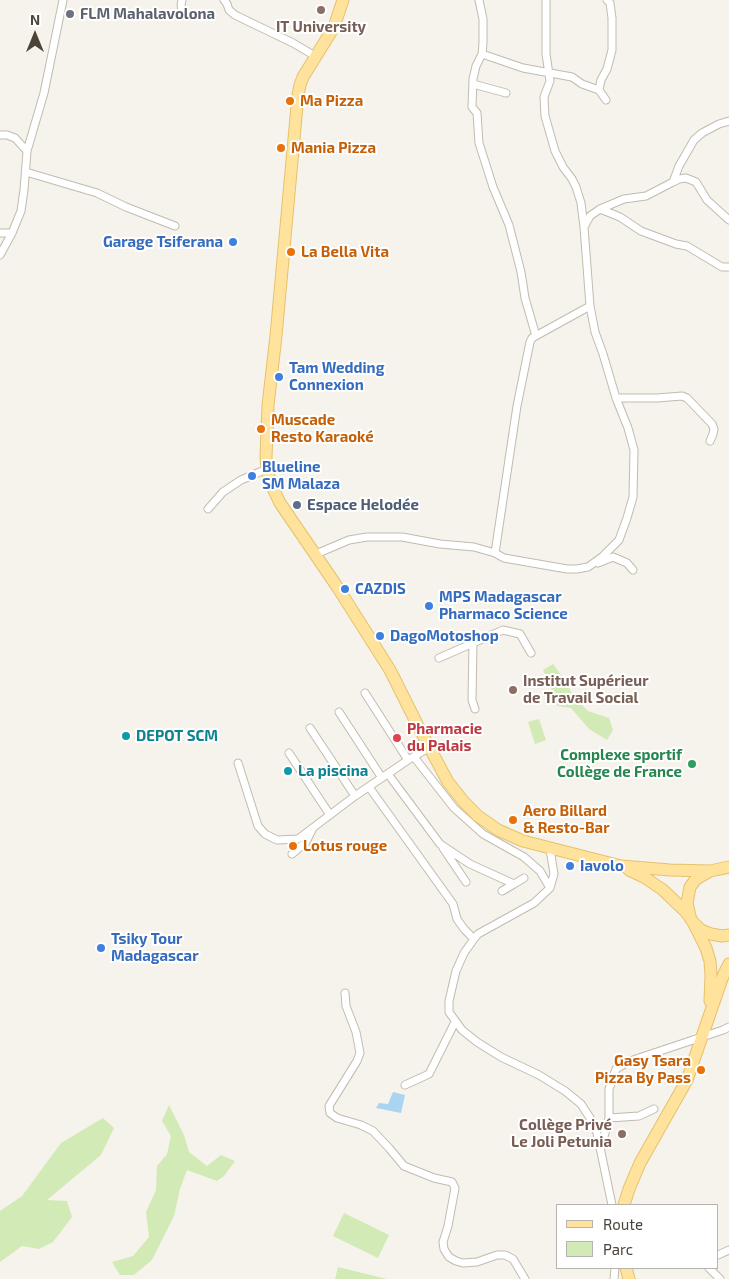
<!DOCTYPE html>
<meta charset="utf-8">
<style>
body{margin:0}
#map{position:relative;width:729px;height:1279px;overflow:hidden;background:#f6f3ec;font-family:"Exo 2",sans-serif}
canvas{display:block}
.legend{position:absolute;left:556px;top:1204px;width:162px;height:65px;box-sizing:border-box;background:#fff;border:1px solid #b7b4b0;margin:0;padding:6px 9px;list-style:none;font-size:15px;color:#4b4439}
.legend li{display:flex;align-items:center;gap:10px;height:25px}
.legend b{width:25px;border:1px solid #b7b4b0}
.north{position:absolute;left:10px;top:10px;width:50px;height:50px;-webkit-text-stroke:4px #fff;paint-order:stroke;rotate:0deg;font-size:14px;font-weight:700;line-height:20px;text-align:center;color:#4b4439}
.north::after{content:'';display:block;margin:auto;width:18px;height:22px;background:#4b4439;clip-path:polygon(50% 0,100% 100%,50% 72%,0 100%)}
</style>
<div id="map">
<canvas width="729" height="1279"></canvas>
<ul class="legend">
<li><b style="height:6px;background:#ffe39c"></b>Route</li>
<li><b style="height:14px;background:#d2eab5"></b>Parc</li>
</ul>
<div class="north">N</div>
</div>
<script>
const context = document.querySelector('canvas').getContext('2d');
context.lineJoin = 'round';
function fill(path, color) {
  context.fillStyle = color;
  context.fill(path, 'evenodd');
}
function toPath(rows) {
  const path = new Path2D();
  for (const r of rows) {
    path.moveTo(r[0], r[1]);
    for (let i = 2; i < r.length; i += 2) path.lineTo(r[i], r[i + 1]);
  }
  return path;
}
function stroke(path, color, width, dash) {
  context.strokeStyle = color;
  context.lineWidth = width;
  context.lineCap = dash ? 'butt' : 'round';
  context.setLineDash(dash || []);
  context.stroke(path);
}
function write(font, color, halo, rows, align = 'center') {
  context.font = font + ' "Exo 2",sans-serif';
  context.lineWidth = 4;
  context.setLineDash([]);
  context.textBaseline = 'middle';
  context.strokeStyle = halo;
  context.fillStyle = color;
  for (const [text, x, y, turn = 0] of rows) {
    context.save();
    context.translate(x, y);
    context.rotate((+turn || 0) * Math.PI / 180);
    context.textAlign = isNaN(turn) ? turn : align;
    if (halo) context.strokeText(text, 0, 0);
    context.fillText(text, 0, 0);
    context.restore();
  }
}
const green = toPath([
 [553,664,564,679,574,697,588,711,609,718,613,730,607,740,589,729,571,708,557,706,551,687,543,670],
 [539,719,546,740,535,744,528,722],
 [169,1105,184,1135,189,1152,207,1166,221,1155,235,1161,224,1176,217,1181,187,1170,180,1189,174,1216,152,1260,134,1275,120,1275,112,1262,133,1256,149,1237,146,1212,156,1190,157,1166,167,1154,171,1136,162,1121],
 [103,1118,114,1128,101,1155,47,1200,67,1201,72,1217,53,1242,39,1249,22,1246,0,1262,0,1211,22,1196,61,1143],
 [344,1213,389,1235,378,1258,333,1236],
 [338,1267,387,1279,335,1279]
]);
const water = toPath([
 [393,1092,405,1095,401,1113,376,1108,379,1103,388,1104]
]);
const street = toPath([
 [182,0,181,5,182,10,190,16],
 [224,0,227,4,229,10,235,15,293,43,315,56],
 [479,0,483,19,483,43,482,54,476,66,473,79,472,107,477,113,479,143,493,187,509,225,521,272,525,298,536,336],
 [546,0,546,54,550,81,544,97,545,116,555,151,563,167,572,179,576,187,581,203,584,227],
 [482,54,523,68,572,77,582,84,599,90],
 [473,84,506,93],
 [606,100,599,90,601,80,607,69,612,50,612,18,610,3,607,0],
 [0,135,7,135,15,138,27,151],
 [26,172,97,193,126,207,175,226],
 [673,182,679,179,686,178,696,182,707,200,729,220],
 [600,209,620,217,641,231,676,244,687,246,722,267,729,267],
 [0,233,12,233],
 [0,255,12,233,21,211,24,190,27,151,44,93,63,0],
 [616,398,657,398,682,396,687,398,712,424,714,429,713,434,710,441],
 [208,509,223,492,241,480,267,469],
 [495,553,517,406,530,342,532,338,590,306],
 [316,554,349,540,367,537,402,537,440,544,474,547,495,553,504,558,567,569,577,569,588,567,602,557,619,540,627,518,633,497,634,450,628,428,616,398,603,354,595,332,590,306,584,227,590,216,600,209,624,199,646,196,673,182,679,166,694,140,702,133,719,124,729,121],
 [598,563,613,557,627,563,633,570],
 [473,643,472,700,475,709],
 [439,658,503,630,520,634,531,653],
 [365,693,408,760],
 [339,712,382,778],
 [310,728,355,796],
 [289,753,330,815],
 [414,757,454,808,483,834,524,857,540,871,550,888],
 [238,763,258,826,265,834,277,840,298,839,355,796,408,760,430,747],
 [388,774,440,844,470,864,514,884,502,891],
 [369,787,453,904,457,919,464,929,474,939],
 [443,848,466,882],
 [550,849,554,874,550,888,534,903,478,934,474,939,464,953,456,971,449,1001,449,1012,462,1030,477,1042,501,1057,539,1075,565,1091,581,1104,592,1121,597,1133,612,1205],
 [292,854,306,842,312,830],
 [514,884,524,878],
 [345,993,346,1006,356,1032,360,1053,357,1061,329,1106,330,1113,337,1118,361,1125,373,1131,389,1148,404,1166,434,1178,452,1182,455,1188,448,1226,443,1242,444,1249,449,1257,456,1261,463,1263,477,1262,497,1255,505,1255,513,1259,525,1279],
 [405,1085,429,1074,455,1022],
 [609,1118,639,1116,654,1109],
 [601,1148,609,1118,609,1089,616,1069,630,1061,723,1030,729,1027],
 [718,1255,729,1250],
 [709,1268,720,1279],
 [614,1279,615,1268]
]);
const primary = toPath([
 [343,0,334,27,303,77,300,85,298,95,276,336,268,405,266,457,267,469,271,484,280,503,338,588,390,670,418,726,448,782,464,802,478,816,498,830,523,841,621,866,670,870,710,871,729,867],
 [629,870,644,877,663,890,686,912,693,922,706,948,710,961,711,975,710,1001],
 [690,916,687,903,690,887,696,879,710,871],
 [696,925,701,930,711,934,722,936,729,935],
 [624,1205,629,1189,640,1163,687,1080,723,976,729,964],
 [626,1268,629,1279]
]);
const markers = [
 [321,10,5,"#8d6e63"],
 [70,14,5,"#6b7280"],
 [290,101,5,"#e8710a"],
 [281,148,5,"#e8710a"],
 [233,242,5,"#3f7fe0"],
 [291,252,5,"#e8710a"],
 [279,377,5,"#3f7fe0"],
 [261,429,5,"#e8710a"],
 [252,476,5,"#3f7fe0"],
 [297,505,5,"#5c6f8a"],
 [345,589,5,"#3f7fe0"],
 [429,606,5,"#3f7fe0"],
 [380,636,5,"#3f7fe0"],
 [513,690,5,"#8d6e63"],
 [126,736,5,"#0f9aa8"],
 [397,738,5,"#e0444e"],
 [692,764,5,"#2e9e5b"],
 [288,771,5,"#0f9aa8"],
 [513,820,5,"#e8710a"],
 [293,846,5,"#e8710a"],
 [570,866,5,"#3f7fe0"],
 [101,948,5,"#3f7fe0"],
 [701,1070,5,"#e8710a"],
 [622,1134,5,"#8d6e63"]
];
const worshipNames = [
 ["FLM Mahalavolona",80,14]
];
const educationNames = [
 ["IT University",321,27],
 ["Institut Supérieur",523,681,"left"],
 ["de Travail Social",523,698,"left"],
 ["Collège Privé",612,1125,"right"],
 ["Le Joli Petunia",612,1142,"right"]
];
const foodNames = [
 ["Ma Pizza",300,101],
 ["Mania Pizza",291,148],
 ["La Bella Vita",301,252],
 ["Muscade",271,420],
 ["Resto Karaoké",271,437],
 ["Aero Billard",523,811],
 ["& Resto-Bar",523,828],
 ["Lotus rouge",303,846],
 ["Gasy Tsara",691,1061,"right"],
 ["Pizza By Pass",691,1078,"right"]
];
const shopNames = [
 ["Garage Tsiferana",223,242,"right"],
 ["Tam Wedding",289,368],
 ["Connexion",289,385],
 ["Blueline",262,467],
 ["SM Malaza",262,484],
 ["CAZDIS",355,589],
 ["MPS Madagascar",439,597],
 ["Pharmaco Science",439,614],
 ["DagoMotoshop",390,636],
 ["Iavolo",580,866],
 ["Tsiky Tour",111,939],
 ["Madagascar",111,956]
];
const serviceNames = [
 ["Espace Helodée",307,505]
];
const healthNames = [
 ["Pharmacie",407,729],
 ["du Palais",407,746]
];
const cultureNames = [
 ["DEPOT SCM",136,736],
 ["La piscina",298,771]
];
const leisureNames = [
 ["Complexe sportif",682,755],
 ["Collège de France",682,772]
];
fill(green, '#d2eab5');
fill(water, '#a9d4f2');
stroke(street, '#c2bbae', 9);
stroke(primary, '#e6c16a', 13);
stroke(street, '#fff', 7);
stroke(primary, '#ffe39c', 11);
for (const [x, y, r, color] of markers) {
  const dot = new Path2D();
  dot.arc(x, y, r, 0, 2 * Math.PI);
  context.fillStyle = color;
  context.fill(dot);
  stroke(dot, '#fff', 2);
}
write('bold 15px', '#5b616d', '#fff', worshipNames, 'left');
write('bold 15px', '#785e54', '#fff', educationNames);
write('bold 15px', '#c56008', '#fff', foodNames, 'left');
write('bold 15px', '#366cbe', '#fff', shopNames, 'left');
write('bold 15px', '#4e5e75', '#fff', serviceNames, 'left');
write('bold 15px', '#be3a42', '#fff', healthNames, 'left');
write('bold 15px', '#0d838f', '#fff', cultureNames, 'left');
write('bold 15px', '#27864d', '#fff', leisureNames, 'right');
</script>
